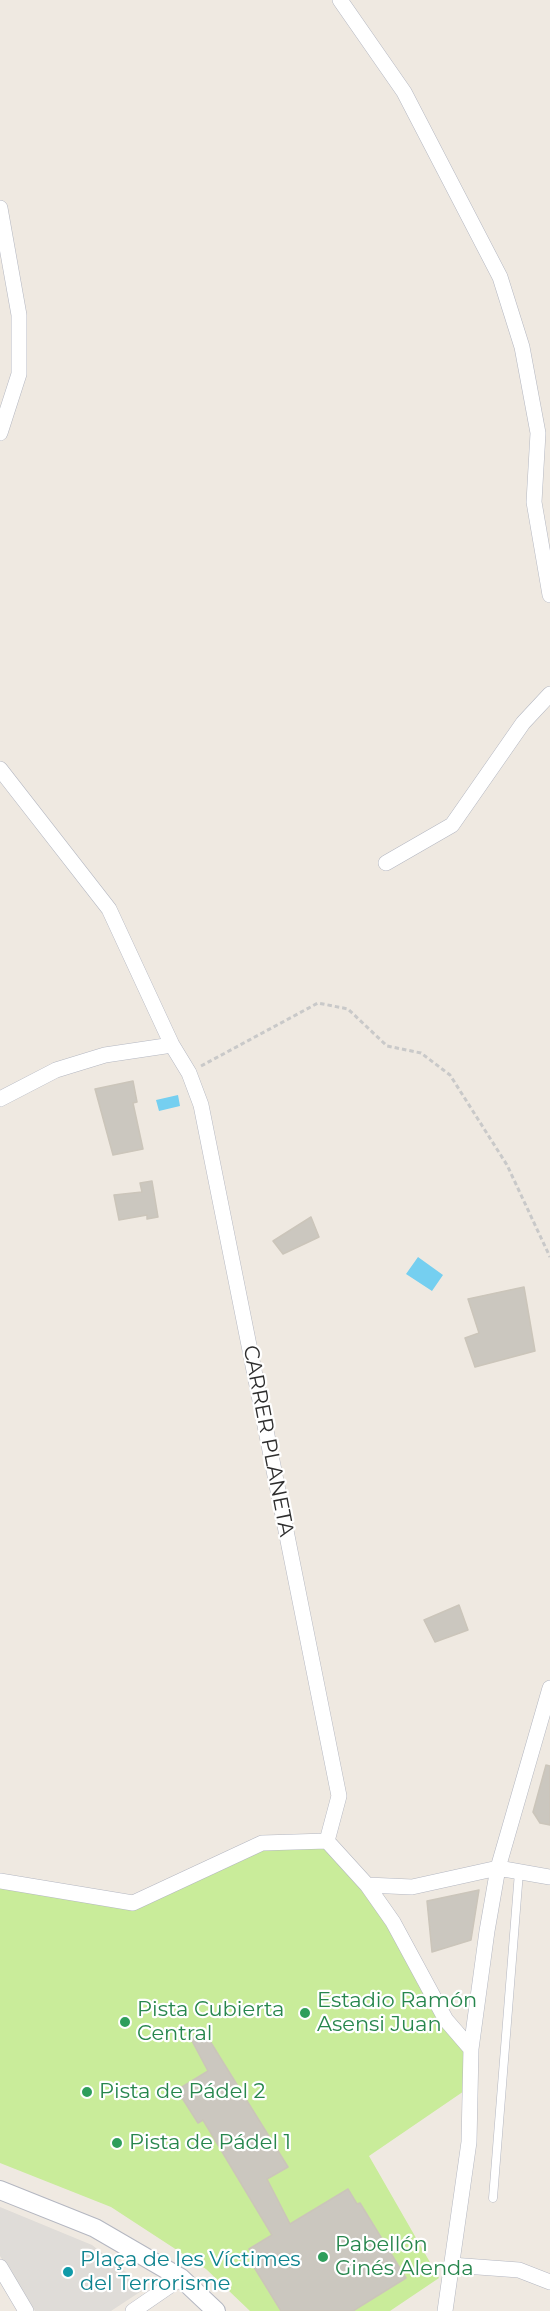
<!DOCTYPE html>
<meta charset="utf-8">
<style>
body{margin:0}
canvas{display:block;background:#efe9e1}
</style>
<canvas width="550" height="2311"></canvas>
<script>
const context = document.querySelector('canvas').getContext('2d');
context.lineJoin = 'round';
function fill(path, color) {
  context.fillStyle = color;
  context.fill(path, 'evenodd');
}
function toPath(rows) {
  const path = new Path2D();
  for (const r of rows) {
    path.moveTo(r[0], r[1]);
    for (let i = 2; i < r.length; i += 2) path.lineTo(r[i], r[i + 1]);
  }
  return path;
}
function stroke(path, color, width, dash) {
  context.strokeStyle = color;
  context.lineWidth = width;
  context.lineCap = dash ? 'butt' : 'round';
  context.setLineDash(dash || []);
  context.stroke(path);
}
function write(font, color, halo, rows, align = 'center') {
  context.font = font + ' Montserrat,sans-serif';
  context.lineWidth = 4.5;
  context.setLineDash([]);
  context.textBaseline = 'middle';
  context.strokeStyle = halo;
  context.fillStyle = color;
  for (const [text, x, y, turn = 0] of rows) {
    context.save();
    context.translate(x, y);
    context.rotate((+turn || 0) * Math.PI / 180);
    context.textAlign = isNaN(turn) ? turn : align;
    if (halo) context.strokeText(text, 0, 0);
    context.fillText(text, 0, 0);
    context.restore();
  }
}
const pitch = toPath([
 [327,1841,367,1885,471,2049,470,2087,369,2156,439,2278,390,2311,250,2311,206,2269,111,2207,0,2163,0,1881,133,1903,262,1843]
]);
const plaza = toPath([
 [0,2207,92,2245,146,2288,111,2311,35,2311,0,2256]
]);
const water = toPath([
 [178,1095,180,1106,159,1111,156,1100],
 [418,1257,443,1275,432,1291,406,1274]
]);
const building = toPath([
 [133,1081,137,1102,133,1103,143,1149,113,1155,95,1089,133,1081],
 [152,1181,158,1217,147,1219,147,1215,119,1220,114,1195,142,1192,140,1183,152,1181],
 [311,1217,319,1237,283,1254,273,1241,311,1217],
 [524,1287,535,1351,475,1367,465,1338,479,1333,468,1299,524,1287],
 [459,1605,468,1630,435,1642,424,1620,459,1605],
 [546,1765,550,1766,550,1825,540,1823,533,1812,546,1765],
 [479,1890,471,1940,432,1952,427,1901,479,1890],
 [205,2033,288,2167,267,2179,290,2224,348,2189,357,2204,360,2203,406,2278,353,2311,281,2311,254,2267,259,2265,249,2249,272,2235,203,2120,198,2123,177,2090,208,2071,191,2039,205,2033]
]);
const path = toPath([
 [201,1066,318,1003,348,1009,387,1046,421,1053,450,1075,507,1165,550,1257]
]);
const service = toPath([
 [493,2198,519,1872]
]);
const minor = toPath([
 [340,0,404,92,500,277,522,347,538,433,534,502,550,595],
 [0,208,19,315,19,374,0,433],
 [0,769,109,909,172,1045,189,1073,201,1105,339,1796,327,1841],
 [386,863,452,825,523,723,550,694],
 [0,1099,56,1070,105,1055,172,1045],
 [0,1881,133,1903,262,1843,327,1841,367,1885,393,1922,446,2020,471,2049],
 [367,1885,412,1887,498,1868,550,1877],
 [451,2265,519,2270,550,2282],
 [0,2267,26,2311],
 [133,2311,181,2278],
 [445,2311,469,2142,471,2049,487,1931,498,1868,550,1688]
]);
const tertiary = toPath([
 [0,2190,95,2228,181,2278,216,2311]
]);
const markers = [
 [305,2013,6,"#2e9e5b"],
 [125,2022,6,"#2e9e5b"],
 [87,2092,6,"#2e9e5b"],
 [117,2143,6,"#2e9e5b"],
 [323,2257,6,"#2e9e5b"],
 [68,2272,6,"#0f9aa8"]
];
const streetNames = [
 ["CARRER PLANETA",268,1441,79]
];
const leisureNames = [
 ["Estadio Ramón",317,2001],
 ["Asensi Juan",317,2025],
 ["Pista Cubierta",137,2010],
 ["Central",137,2034],
 ["Pista de Pádel 2",99,2092],
 ["Pista de Pádel 1",129,2143],
 ["Pabellón",335,2245],
 ["Ginés Alenda",335,2269]
];
const cultureNames = [
 ["Plaça de les Víctimes",80,2260],
 ["del Terrorisme",80,2284]
];
fill(pitch, '#c9ec9a');
fill(plaza, '#dfdcd8');
fill(water, '#75cff0');
fill(building, '#cbc7bf');
stroke(building, '#cbc5ba', 1.5);
stroke(service, '#b4b7c1', 9);
stroke(minor, '#b4b7c1', 16);
stroke(tertiary, '#b4b7c1', 20);
stroke(path, '#c9c9c9', 3, [4.5, 3]);
stroke(service, '#fff', 8);
stroke(minor, '#fff', 15);
stroke(tertiary, '#fff', 18);
for (const [x, y, r, color] of markers) {
  const dot = new Path2D();
  dot.arc(x, y, r, 0, 2 * Math.PI);
  context.fillStyle = color;
  context.fill(dot);
  stroke(dot, '#fff', 2);
}
write('21px', '#2e2e2e', '#fff', streetNames);
write('21px', '#27864d', '#fff', leisureNames, 'left');
write('21px', '#0d838f', '#fff', cultureNames, 'left');
</script>
